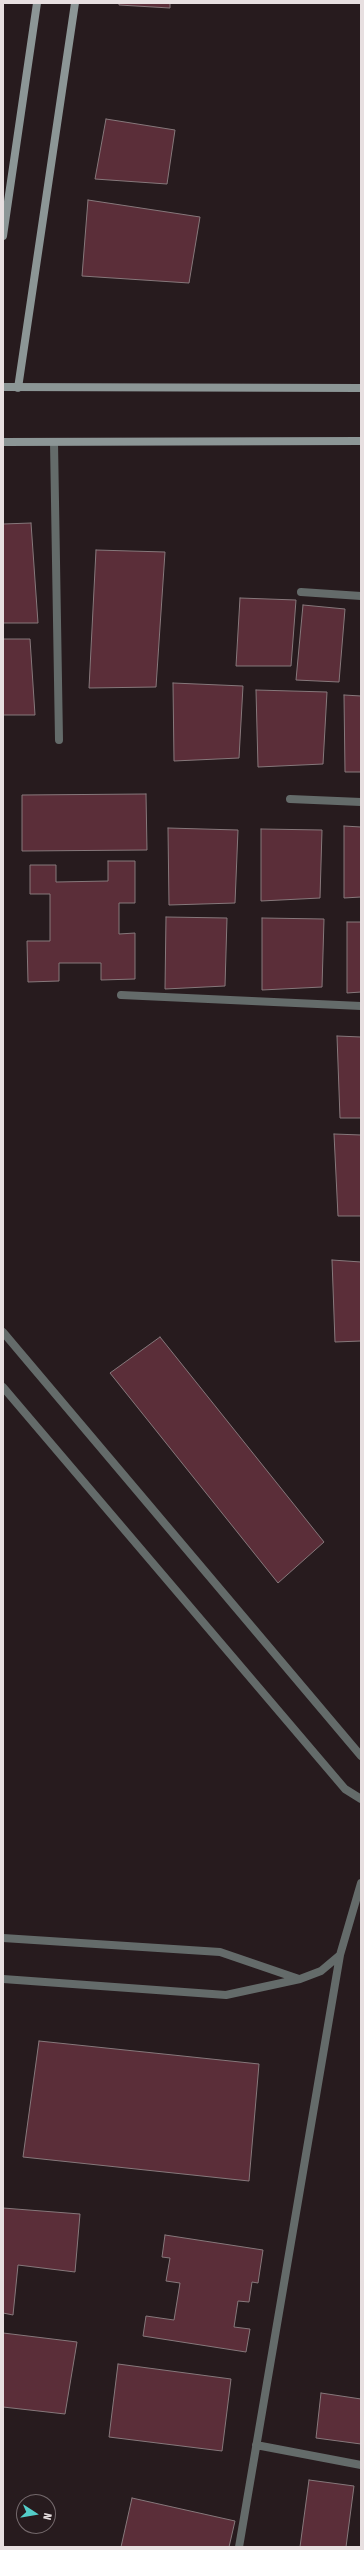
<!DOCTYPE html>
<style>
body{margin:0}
#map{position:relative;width:364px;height:2550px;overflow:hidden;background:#271b1e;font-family:"Fira Sans Condensed",sans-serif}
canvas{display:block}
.frame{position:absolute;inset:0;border:4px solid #e7dfe0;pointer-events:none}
.north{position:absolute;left:16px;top:2494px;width:40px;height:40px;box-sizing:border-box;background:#271b1e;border:1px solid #74696c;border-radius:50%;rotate:102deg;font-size:11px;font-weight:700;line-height:16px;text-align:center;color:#e7dfe0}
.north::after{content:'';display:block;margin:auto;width:14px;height:18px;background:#54cdc8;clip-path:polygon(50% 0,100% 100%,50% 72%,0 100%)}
</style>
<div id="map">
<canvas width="364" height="2550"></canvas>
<div class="frame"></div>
<div class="north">N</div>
</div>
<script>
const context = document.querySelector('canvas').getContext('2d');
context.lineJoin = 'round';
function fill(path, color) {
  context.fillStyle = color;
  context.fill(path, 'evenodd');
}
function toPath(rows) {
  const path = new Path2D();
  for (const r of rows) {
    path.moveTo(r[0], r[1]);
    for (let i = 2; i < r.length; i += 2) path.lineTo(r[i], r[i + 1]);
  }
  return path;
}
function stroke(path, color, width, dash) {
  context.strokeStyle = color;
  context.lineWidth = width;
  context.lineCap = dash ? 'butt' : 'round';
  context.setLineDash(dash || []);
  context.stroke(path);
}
const building = toPath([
 [119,3,170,3,170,8,119,5,119,3],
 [106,119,175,130,167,184,95,179,106,119],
 [88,200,200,217,189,283,82,276,88,200],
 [31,523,38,623,3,623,3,524,31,523],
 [96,550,165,552,156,687,89,688,96,550],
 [240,598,296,600,291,666,236,666,240,598],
 [303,605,345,609,339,682,296,680,303,605],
 [3,639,30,639,35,715,3,715,3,639],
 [173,683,243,686,239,758,174,761,173,683],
 [256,690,327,692,323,764,258,767,256,690],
 [344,695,361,696,361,772,345,772,344,695],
 [146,794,147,850,22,851,22,795,146,794],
 [344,826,361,827,361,897,344,898,344,826],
 [168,828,238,830,235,903,169,905,168,828],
 [261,829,322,830,320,898,261,901,261,829],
 [108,861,135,861,135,903,119,903,119,934,135,933,135,979,101,980,101,963,59,963,59,981,28,982,27,941,50,941,50,894,30,894,30,865,56,865,56,882,108,881,108,861],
 [166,917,227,918,225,986,165,989,166,917],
 [262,918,324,919,322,987,262,990,262,918],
 [347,922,361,922,361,992,347,993,347,922],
 [337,1036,361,1037,361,1118,340,1118,337,1036],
 [334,1134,361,1135,361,1216,338,1216,334,1134],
 [332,1260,361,1262,361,1341,335,1342,332,1260],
 [160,1337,324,1542,278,1583,110,1373,160,1337],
 [39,2041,259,2064,249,2181,23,2157,39,2041],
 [3,2208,80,2214,75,2272,18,2265,13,2315,3,2313,3,2208],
 [165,2235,263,2250,258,2283,252,2282,249,2302,238,2301,234,2327,250,2329,246,2352,143,2336,146,2316,174,2320,180,2283,166,2281,170,2258,162,2257,165,2235],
 [3,2333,77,2342,65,2414,3,2407,3,2333],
 [118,2364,231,2379,222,2451,109,2437,118,2364],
 [321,2393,361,2399,361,2444,316,2438,321,2393],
 [309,2480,354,2486,346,2547,300,2547,309,2480],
 [132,2498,235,2521,229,2547,121,2547,132,2498]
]);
const street = toPath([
 [54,442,59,740],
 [301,592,361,596],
 [290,799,361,802],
 [121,995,361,1006],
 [3,1332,361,1756],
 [3,1387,345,1789,361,1799],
 [3,1938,220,1952,299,1979],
 [3,1979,226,1995,300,1979,321,1971,340,1955,361,1883],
 [256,2445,361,2465],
 [239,2547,340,1955]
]);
const secondary = toPath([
 [3,236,37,3],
 [3,387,361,388],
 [18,388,75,3],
 [3,442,361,441]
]);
fill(building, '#5b2e39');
stroke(building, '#86787b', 1);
stroke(street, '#646b6a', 8);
stroke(secondary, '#8c9696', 8);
</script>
